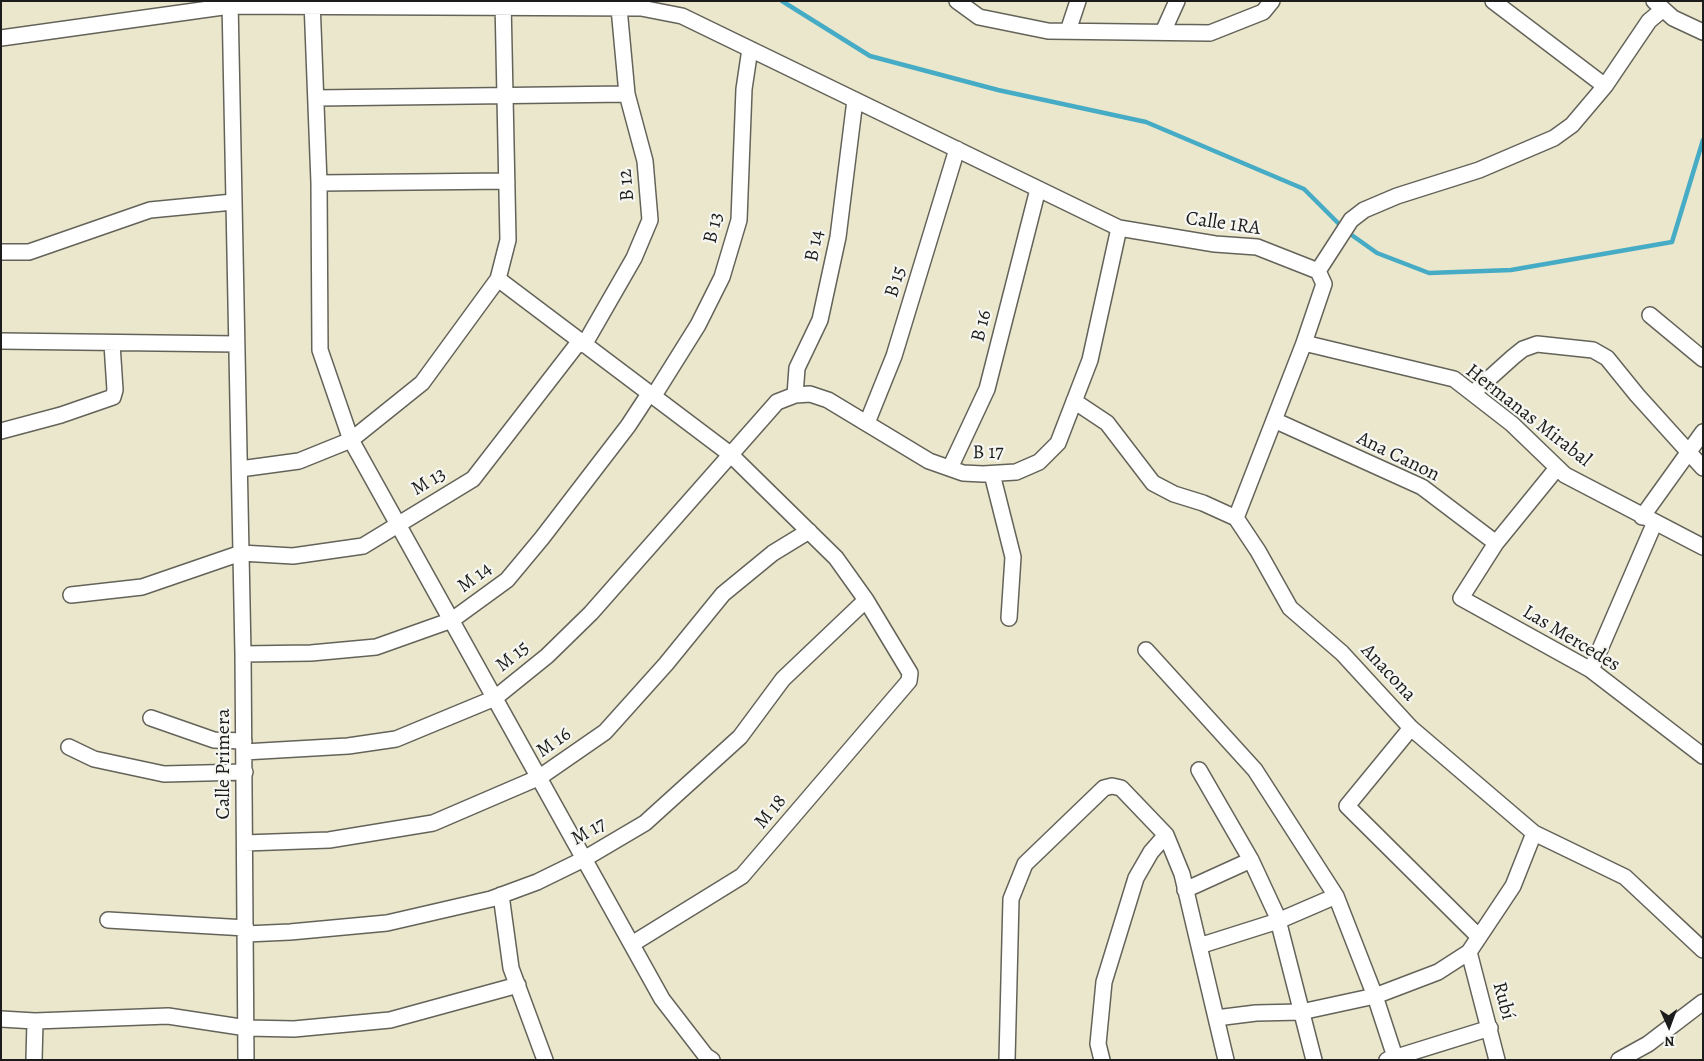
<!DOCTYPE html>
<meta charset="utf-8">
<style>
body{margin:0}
#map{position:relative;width:1704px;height:1061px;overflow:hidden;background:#ebe7cc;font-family:Alegreya,serif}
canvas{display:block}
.frame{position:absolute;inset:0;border:2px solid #1c1c1c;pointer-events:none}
.north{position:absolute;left:1644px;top:1001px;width:50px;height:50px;-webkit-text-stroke:4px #f6f6f2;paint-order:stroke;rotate:178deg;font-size:14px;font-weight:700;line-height:20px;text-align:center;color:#1c1c1c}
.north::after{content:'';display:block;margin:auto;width:18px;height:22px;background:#1c1c1c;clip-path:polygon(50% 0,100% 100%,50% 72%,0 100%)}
</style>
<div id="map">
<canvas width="1704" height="1061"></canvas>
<div class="frame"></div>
<div class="north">N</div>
</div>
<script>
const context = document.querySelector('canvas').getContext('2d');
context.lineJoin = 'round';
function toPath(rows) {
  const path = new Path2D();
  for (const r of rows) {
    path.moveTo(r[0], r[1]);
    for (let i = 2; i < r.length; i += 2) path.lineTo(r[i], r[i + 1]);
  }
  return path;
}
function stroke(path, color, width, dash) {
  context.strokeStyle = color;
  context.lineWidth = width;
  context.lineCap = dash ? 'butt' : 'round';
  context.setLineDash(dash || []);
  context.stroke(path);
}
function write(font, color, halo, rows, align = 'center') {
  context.font = font + ' Alegreya,serif';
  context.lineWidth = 4.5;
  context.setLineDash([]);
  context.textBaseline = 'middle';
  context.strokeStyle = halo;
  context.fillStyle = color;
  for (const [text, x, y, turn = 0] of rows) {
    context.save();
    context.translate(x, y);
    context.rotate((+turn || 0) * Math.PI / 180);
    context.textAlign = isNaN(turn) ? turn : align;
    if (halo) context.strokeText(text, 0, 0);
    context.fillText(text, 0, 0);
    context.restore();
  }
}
const stream = toPath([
 [782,1,870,56,998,90,1146,122,1304,189,1341,226],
 [1346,231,1377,253,1429,273,1511,270,1672,242,1703,140]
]);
const minor = toPath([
 [230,1,243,654,246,1060],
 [312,1,319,183,320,350,351,440,662,999,706,1056,712,1060],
 [957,1,979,17,1048,31,1210,33,1263,12,1272,1],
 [1493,1,1605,86],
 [1654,1,1673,18,1703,32],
 [1068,31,1078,1],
 [1163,32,1177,1],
 [1,38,230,6,641,8,682,16,1119,228,1215,244,1257,247,1318,271],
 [316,98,627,94],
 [319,183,507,181],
 [1,252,29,252,150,210,233,202],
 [1318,271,1324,284,1304,343,1454,379,1512,424,1565,475,1703,547],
 [1318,271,1351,220,1364,210,1397,196,1479,170,1554,138,1572,125,1605,86,1649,21,1662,10],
 [498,279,730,454,836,558,866,600,910,673,909,681,742,876,632,944],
 [1650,315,1703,359],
 [1,341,236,344],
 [584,345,634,258,650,220,645,161,627,94,619,8],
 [1473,393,1513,357,1523,349,1537,344,1593,350,1607,358,1637,395,1703,468],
 [795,395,797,368,820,320,838,237,855,100],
 [653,397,698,325,722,277,739,220,744,89,750,49],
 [1074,401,1107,423,1153,483,1174,494,1203,503,1236,518,1258,551,1290,608,1342,653,1411,728,1534,833,1625,877,1703,950],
 [1274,420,1422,487,1496,543],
 [867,423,894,356,957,149],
 [1,431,61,415,113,397,115,390,112,344],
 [950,468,987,389,1038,189],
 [1557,468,1496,543,1461,598,1591,670,1703,756],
 [240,469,299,461,351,440,422,383,498,279,508,240,503,1],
 [992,474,1013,557,1009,618],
 [1642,517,1703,432],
 [1236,518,1304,343],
 [71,595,142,587,241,553,293,556,363,546,473,479,579,342],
 [1146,650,1255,770,1336,896,1375,996,1395,1057],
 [243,654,311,653,376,647,452,620,507,580,542,538,628,426,649,394],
 [1591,670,1655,522],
 [151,718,214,740,244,741],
 [1411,728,1347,806,1479,937],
 [69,747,94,759,164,774,245,772],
 [244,752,348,746,396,739,495,698,547,656,591,613,777,402,795,395,810,394,828,400,929,461,963,473,983,474,1016,472,1039,462,1058,443,1090,360,1119,228],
 [1199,770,1251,860,1277,916,1314,1060],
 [245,843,329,840,433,823,540,777,605,732,666,664,723,594,773,553,809,531],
 [1185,890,1251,860],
 [501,895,511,968,545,1060],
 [108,920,246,928],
 [246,934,290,932,387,923,491,899,537,882,584,859,645,823,740,737,783,679,866,600],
 [1199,946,1278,921,1336,896],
 [1469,952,1497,1060],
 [1216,1018,1256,1013,1301,1012,1375,996,1438,972,1469,952,1513,886,1534,833],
 [1,1019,35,1021,168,1016,247,1028,294,1029,390,1020,518,985],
 [34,1060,35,1021],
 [1007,1060,1011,899,1025,864,1104,788,1112,786,1121,788,1166,835,1182,874,1226,1060],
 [1102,1060,1098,1044,1104,982,1136,878,1151,852,1166,835],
 [1387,1060,1490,1028],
 [1619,1060,1648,1044,1703,1002]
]);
const streetNames = [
 ["B 12",627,185,-95],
 ["Calle 1RA",1223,224,8],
 ["B 13",714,228,-77],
 ["B 14",815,246,-79],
 ["B 15",896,282,-73],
 ["B 16",982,326,-76],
 ["Hermanas Mirabal",1528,416,38],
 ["B 17",988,453,-1],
 ["Ana Canon",1398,457,26],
 ["M 13",429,482,-31],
 ["M 14",475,578,-37],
 ["Las Mercedes",1571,639,31],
 ["M 15",513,657,-39],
 ["Anacona",1388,673,47],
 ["M 16",554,743,-35],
 ["Calle Primera",224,764,-90],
 ["M 18",771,812,-50],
 ["M 17",589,832,-30],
 ["Rubí",1503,1001,75]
];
stroke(stream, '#46acc6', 4.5);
stroke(minor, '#64635a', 18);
stroke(minor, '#fff', 15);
write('20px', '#1c1c1c', '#f6f6f2', streetNames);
</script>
